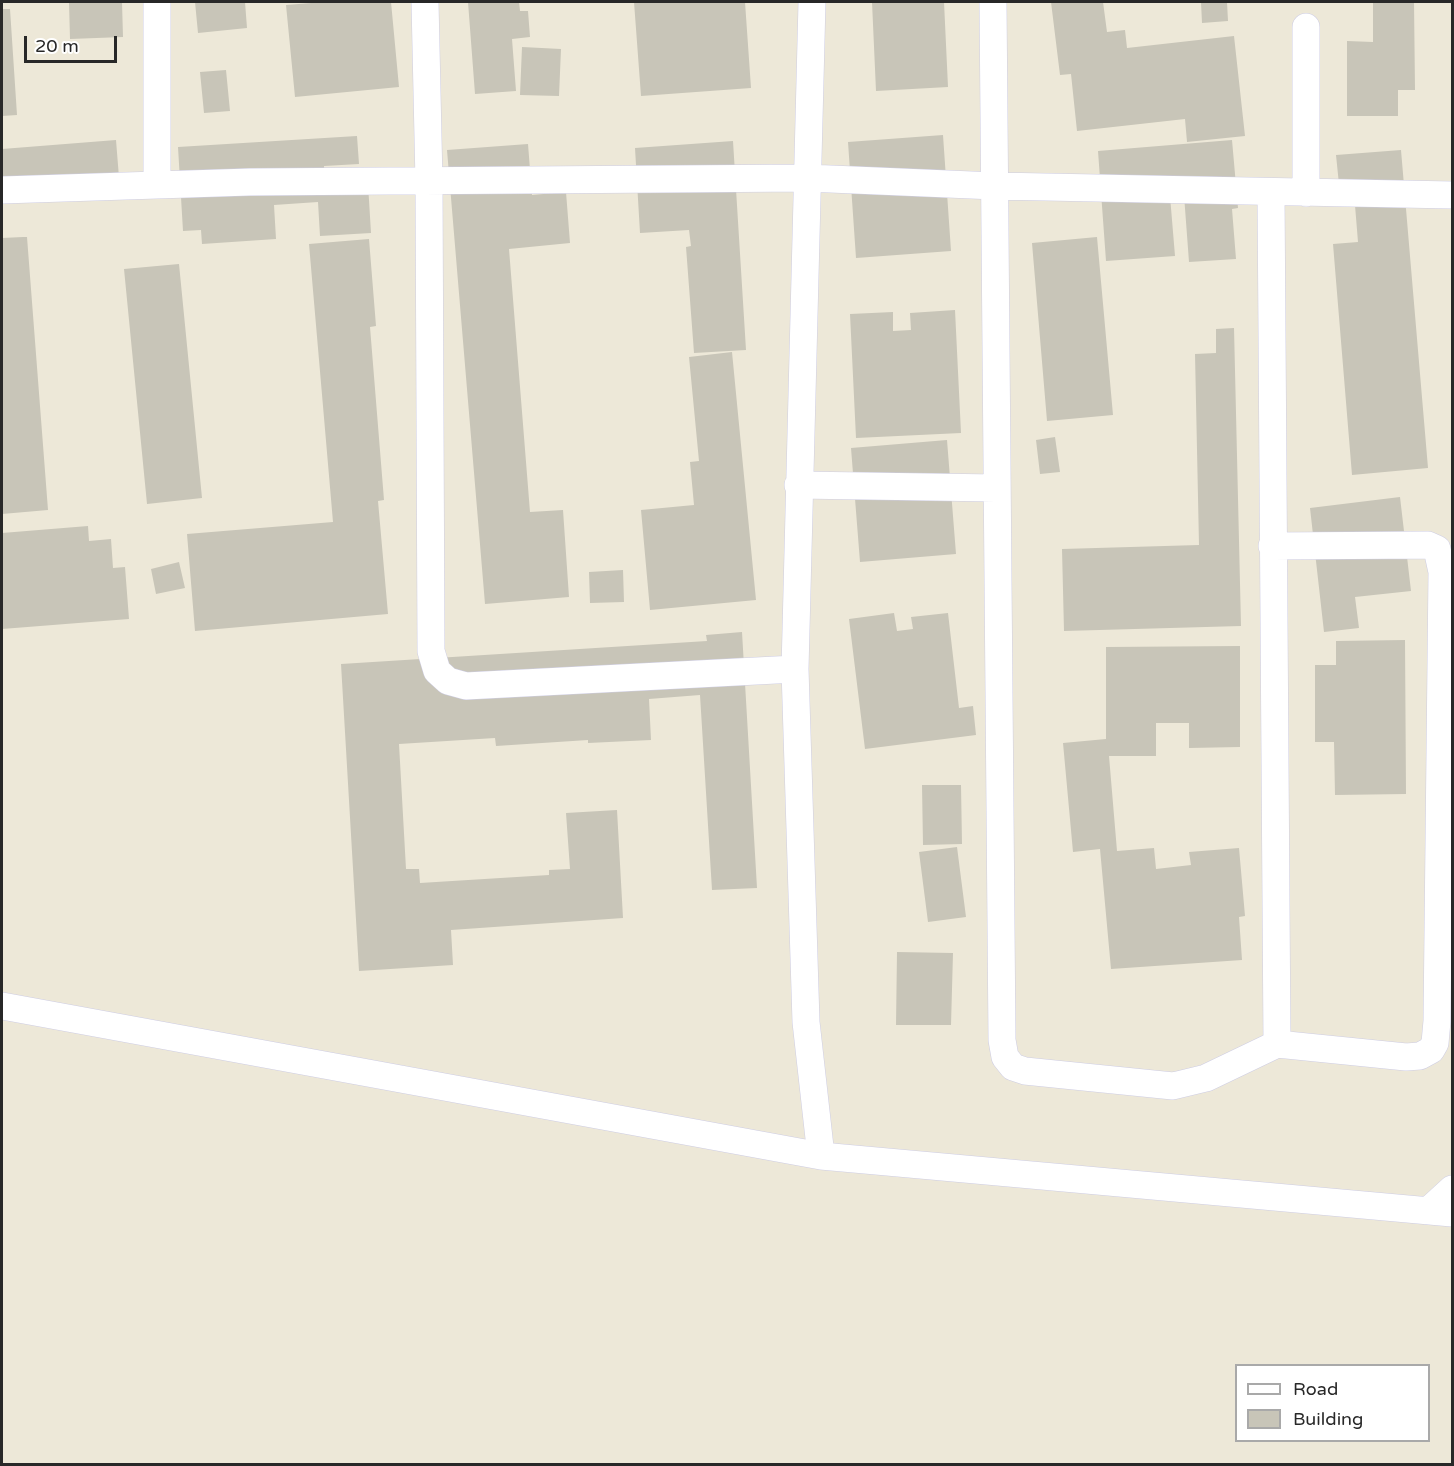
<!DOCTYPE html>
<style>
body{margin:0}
#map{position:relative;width:1454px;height:1466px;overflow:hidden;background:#ede8d8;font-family:"Varela Round",sans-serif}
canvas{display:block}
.frame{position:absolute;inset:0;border:3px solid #282828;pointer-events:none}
.legend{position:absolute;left:1235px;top:1364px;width:195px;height:78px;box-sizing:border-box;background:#fff;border:2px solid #a9a9a9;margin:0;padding:8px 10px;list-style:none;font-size:18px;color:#282828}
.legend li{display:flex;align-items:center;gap:12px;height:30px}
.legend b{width:30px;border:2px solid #a9a9a9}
.scale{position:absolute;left:24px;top:36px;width:93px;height:27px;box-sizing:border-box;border:3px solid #282828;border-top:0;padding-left:8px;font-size:18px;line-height:21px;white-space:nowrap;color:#282828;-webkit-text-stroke:4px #fff;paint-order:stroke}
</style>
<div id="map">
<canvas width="1454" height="1466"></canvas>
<div class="frame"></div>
<ul class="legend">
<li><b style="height:8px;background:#fff"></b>Road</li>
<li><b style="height:16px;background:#c8c5b8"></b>Building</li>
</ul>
<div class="scale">20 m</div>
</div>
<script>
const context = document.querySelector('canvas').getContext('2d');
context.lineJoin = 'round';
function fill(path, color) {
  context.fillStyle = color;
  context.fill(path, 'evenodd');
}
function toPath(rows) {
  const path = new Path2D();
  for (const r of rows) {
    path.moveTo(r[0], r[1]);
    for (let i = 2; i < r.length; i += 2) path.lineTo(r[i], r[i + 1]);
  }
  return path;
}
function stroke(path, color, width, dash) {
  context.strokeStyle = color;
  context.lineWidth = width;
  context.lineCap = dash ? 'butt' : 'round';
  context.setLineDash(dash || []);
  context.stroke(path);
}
const building = toPath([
 [69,2,122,2,123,37,70,39],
 [195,2,245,2,247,28,198,33],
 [324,2,391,2,399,87,295,97,286,5],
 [468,2,519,2,520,11,528,11,530,37,512,39,516,91,475,94],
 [634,2,745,2,751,88,641,96],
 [872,2,944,2,948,87,876,91],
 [1051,2,1103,2,1107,32,1125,30,1127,48,1234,36,1245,136,1187,142,1185,119,1077,131,1071,74,1060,75],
 [1201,2,1227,2,1228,21,1202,23],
 [1373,2,1414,2,1415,90,1398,90,1398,116,1347,116,1347,41,1373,42],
 [2,9,10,9,17,115,2,116],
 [522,47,561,49,559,96,520,95],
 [226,70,230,111,204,113,200,72],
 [943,135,951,251,856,258,848,142],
 [357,136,359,164,324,166,325,187,368,184,371,233,320,236,318,202,274,205,276,239,202,244,201,230,183,231,178,147],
 [116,140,120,190,2,199,2,149],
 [1232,140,1238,208,1232,209,1236,259,1189,262,1184,195,1170,196,1175,256,1106,261,1098,151],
 [733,141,746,350,694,353,686,247,691,246,689,230,640,233,635,148],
 [528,144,532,195,566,192,570,243,509,249,530,512,563,510,569,597,485,604,447,150],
 [1401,150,1428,468,1352,475,1333,244,1358,242,1354,193,1340,194,1336,155],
 [23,237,27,237,48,510,2,514,2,238],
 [1097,237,1113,415,1047,421,1032,243],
 [369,239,376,326,370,327,384,500,378,501,388,614,195,631,187,534,333,522,309,244],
 [179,264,202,498,147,504,124,269],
 [955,310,961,433,856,438,850,314,893,312,893,331,911,330,910,313],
 [1234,328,1241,626,1064,631,1062,549,1199,545,1195,354,1216,353,1216,329],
 [732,352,756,600,650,610,641,510,694,505,690,462,699,461,689,357],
 [1055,437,1060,472,1040,474,1036,440],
 [947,440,956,554,860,562,851,448],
 [1400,497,1411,591,1355,597,1359,628,1324,632,1310,508],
 [88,526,89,541,111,539,113,568,125,567,129,619,2,629,2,533],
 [179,562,185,588,156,594,151,569],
 [623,570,624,602,590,603,589,572],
 [894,613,897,631,913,629,911,617,948,613,959,708,973,706,976,735,865,749,849,619],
 [742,632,757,888,712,890,700,695,649,699,651,740,588,743,588,740,496,746,495,738,399,744,406,869,419,869,420,883,549,875,549,870,570,869,566,813,617,810,623,918,451,930,453,965,359,971,341,664,707,641,706,635],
 [1405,640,1406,794,1335,795,1334,742,1315,742,1315,665,1336,665,1336,641],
 [1240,646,1240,747,1189,748,1189,723,1156,723,1156,756,1109,756,1117,851,1154,848,1156,869,1191,865,1189,852,1239,848,1245,916,1239,917,1242,960,1111,969,1100,849,1073,852,1063,743,1106,739,1106,647],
 [922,785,961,785,962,844,923,845],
 [957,847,966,917,928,922,919,852],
 [897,952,953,953,951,1025,896,1025]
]);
const street = toPath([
 [425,2,429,182,431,651,437,671,448,681,466,686,795,669],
 [812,2,795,669,806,1022,821,1156,1452,1213],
 [993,2,1002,1040,1005,1057,1013,1067,1025,1071,1173,1086,1206,1078,1277,1044,1406,1057,1420,1056,1431,1050,1435,1043,1437,1021,1442,572,1452,572],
 [1306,27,1306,193],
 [157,185,157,2],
 [2,190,250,182,807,178,995,186,1452,195],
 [1271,193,1277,1044],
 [798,485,996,488],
 [1272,546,1428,545,1437,549,1442,572],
 [2,1006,821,1156],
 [1428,1211,1452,1189]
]);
fill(building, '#c8c5b8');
stroke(street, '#cecde3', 28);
stroke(street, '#fff', 27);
</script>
